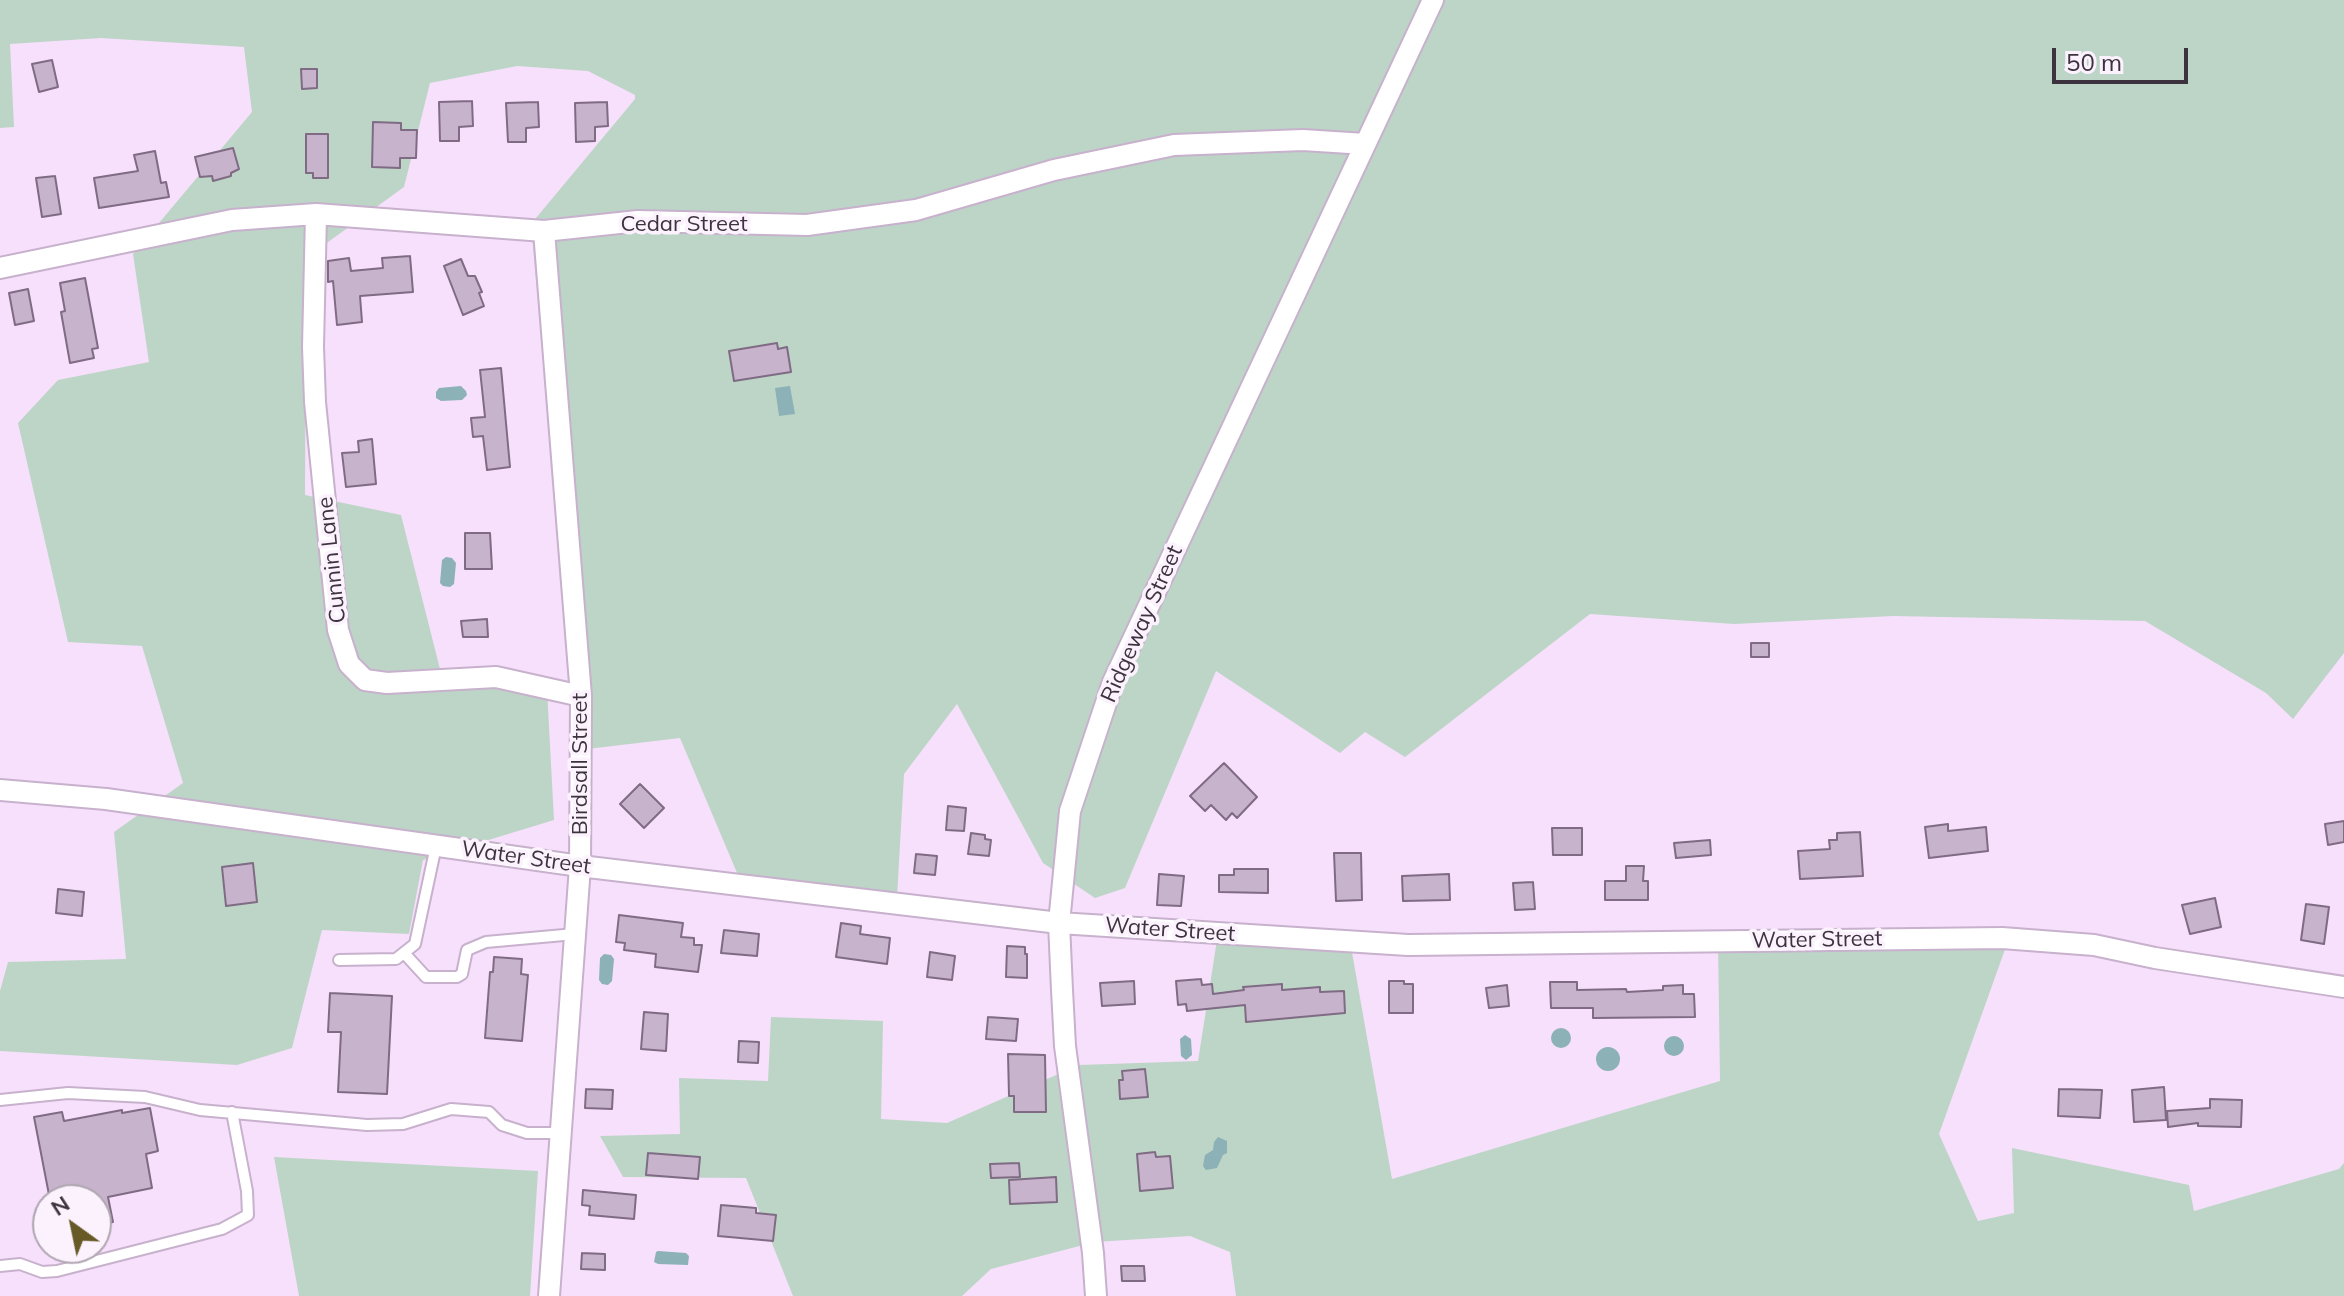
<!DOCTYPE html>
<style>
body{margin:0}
#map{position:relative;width:2344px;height:1296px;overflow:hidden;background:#f7e0fb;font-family:Mulish,sans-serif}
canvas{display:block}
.north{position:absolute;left:32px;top:1184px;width:80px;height:80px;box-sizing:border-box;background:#fcf2fe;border:2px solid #afa6b1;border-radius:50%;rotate:327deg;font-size:22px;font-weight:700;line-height:32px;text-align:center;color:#3c333e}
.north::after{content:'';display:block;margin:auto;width:28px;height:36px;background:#675a27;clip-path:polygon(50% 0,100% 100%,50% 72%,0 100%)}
.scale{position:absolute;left:2052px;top:48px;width:136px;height:36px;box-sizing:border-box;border:4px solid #3c333e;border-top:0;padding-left:10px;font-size:24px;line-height:28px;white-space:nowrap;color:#3c333e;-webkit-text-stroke:6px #fcf2fe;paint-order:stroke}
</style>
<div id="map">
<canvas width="2344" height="1296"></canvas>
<div class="north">N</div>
<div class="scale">50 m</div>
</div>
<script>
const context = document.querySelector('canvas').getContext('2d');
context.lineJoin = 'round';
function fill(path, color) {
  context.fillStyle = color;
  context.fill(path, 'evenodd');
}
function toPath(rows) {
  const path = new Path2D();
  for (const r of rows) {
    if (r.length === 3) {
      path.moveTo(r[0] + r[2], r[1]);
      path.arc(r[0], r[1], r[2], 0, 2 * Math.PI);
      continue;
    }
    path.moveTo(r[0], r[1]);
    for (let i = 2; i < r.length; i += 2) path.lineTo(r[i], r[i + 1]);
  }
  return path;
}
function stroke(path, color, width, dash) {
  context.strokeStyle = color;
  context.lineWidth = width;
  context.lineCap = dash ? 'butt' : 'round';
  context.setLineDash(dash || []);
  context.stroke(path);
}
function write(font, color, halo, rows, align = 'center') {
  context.font = font + ' Mulish,sans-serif';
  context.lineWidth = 7;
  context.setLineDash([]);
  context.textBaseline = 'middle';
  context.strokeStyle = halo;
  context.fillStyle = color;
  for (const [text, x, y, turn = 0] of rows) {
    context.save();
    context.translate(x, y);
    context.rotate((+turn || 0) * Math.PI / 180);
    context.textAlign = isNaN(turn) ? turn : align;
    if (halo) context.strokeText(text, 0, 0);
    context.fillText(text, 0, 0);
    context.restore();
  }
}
const green = toPath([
 [0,0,2344,0,2344,653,2293,719,2266,693,2145,621,1893,616,1734,624,1590,614,1405,757,1365,732,1340,753,1216,671,1125,888,1095,898,1043,863,957,704,904,774,897,897,743,887,680,738,579,750,531,224,635,99,635,95,588,71,517,66,430,83,404,187,306,258,305,495,401,515,440,669,547,689,554,820,423,860,409,934,322,930,292,1048,237,1065,0,1051,0,991,8,962,126,959,114,832,183,783,142,646,68,642,18,423,58,380,149,362,133,254,252,112,244,47,101,38,10,44,14,127,0,128],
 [1217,940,1350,941,1392,1179,1720,1081,1718,940,2008,941,1939,1134,1978,1221,2014,1213,2012,1148,2189,1185,2194,1211,2339,1169,2344,1163,2344,1296,1236,1296,1230,1252,1190,1236,1095,1242,991,1269,962,1296,793,1296,746,1178,623,1177,600,1136,680,1134,679,1078,768,1081,771,1017,883,1021,881,1119,947,1123,1079,1065,1198,1061],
 [274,1157,538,1171,530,1296,299,1296]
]);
const water = toPath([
 [461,386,466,391,467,395,462,400,441,401,436,398,436,392,439,388],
 [790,386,795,414,779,416,775,388],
 [446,557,452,558,456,563,454,584,450,587,443,586,440,583,442,560],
 [604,954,611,955,614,959,612,981,608,985,602,984,599,980,600,958],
 [1561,1038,10],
 [1185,1035,1191,1039,1192,1055,1186,1060,1181,1056,1180,1039],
 [1674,1046,10],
 [1608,1059,12],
 [1218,1137,1227,1141,1227,1153,1223,1155,1217,1168,1206,1170,1203,1166,1205,1155,1213,1150,1214,1142],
 [658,1251,686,1253,689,1256,688,1265,658,1264,654,1262,656,1252]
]);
const building = toPath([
 [52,60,58,87,39,92,32,64,52,60],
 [301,69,317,69,317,88,302,89,301,69],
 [472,101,473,126,459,127,459,141,440,141,439,102,472,101],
 [538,102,539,127,526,128,526,142,508,142,506,103,538,102],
 [607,102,608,126,595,127,595,141,576,142,575,103,607,102],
 [373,122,401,123,401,130,417,130,416,158,400,158,400,168,372,167,373,122],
 [306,134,328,134,328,178,313,178,313,173,306,173,306,134],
 [233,148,239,169,231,173,231,176,213,181,212,176,200,177,195,157,233,148],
 [155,151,161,183,166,182,169,197,99,208,94,178,138,171,134,155,155,151],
 [55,176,61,214,42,217,36,178,55,176],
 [410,256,413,292,360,296,362,322,337,325,333,281,328,282,328,261,349,258,351,271,383,268,382,258,410,256],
 [461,259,468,276,475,276,482,292,479,293,484,306,463,315,444,266,461,259],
 [85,278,98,348,92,349,94,358,70,363,61,312,65,311,60,283,85,278],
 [28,289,34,321,15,325,9,293,28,289],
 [777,343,778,349,787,347,791,372,734,381,729,351,777,343],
 [501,368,510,467,487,470,483,436,473,437,471,418,485,417,480,370,501,368],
 [372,439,376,484,346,487,342,453,359,452,358,441,372,439],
 [465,533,490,533,492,569,465,569,465,533],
 [487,619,488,637,463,637,461,621,487,619],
 [1751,643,1769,643,1769,657,1751,657,1751,643],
 [1224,763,1257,797,1237,818,1232,813,1226,820,1211,805,1205,811,1190,796,1224,763],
 [640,784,664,808,644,828,620,804,640,784],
 [948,806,966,808,964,831,946,830,948,806],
 [2344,821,2344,842,2328,845,2325,824,2344,821],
 [1948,824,1948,831,1986,827,1988,851,1929,858,1925,827,1948,824],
 [1552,828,1582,828,1582,855,1553,855,1552,828],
 [1860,832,1863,876,1800,879,1798,851,1830,849,1829,840,1837,840,1837,833,1860,832],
 [971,833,985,835,985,839,991,840,989,856,968,854,971,833],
 [1710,840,1711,855,1676,858,1674,843,1710,840],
 [1334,853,1361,853,1362,900,1336,901,1334,853],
 [916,854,937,856,935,875,914,873,916,854],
 [253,863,257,902,226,906,222,867,253,863],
 [1626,866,1644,866,1643,881,1648,881,1648,900,1605,900,1605,881,1626,881,1626,866],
 [1234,869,1268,869,1268,893,1219,892,1219,875,1234,875,1234,869],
 [1159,874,1184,876,1181,906,1157,905,1159,874],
 [1449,874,1450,900,1403,901,1402,876,1449,874],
 [1533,882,1535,909,1515,910,1513,883,1533,882],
 [58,889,84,892,82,916,56,913,58,889],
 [2215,898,2221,927,2190,934,2182,905,2215,898],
 [2306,904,2329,907,2324,944,2301,940,2306,904],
 [619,915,683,923,681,937,694,938,694,945,702,945,698,972,655,967,656,954,624,950,625,943,616,942,619,915],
 [841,923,861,926,860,934,890,938,887,964,836,957,841,923],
 [724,930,759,934,757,956,721,953,724,930],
 [1007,946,1025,947,1025,954,1027,954,1027,978,1006,977,1007,946],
 [930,952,955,956,952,980,927,977,930,952],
 [494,957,522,959,521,974,528,975,522,1041,485,1038,490,972,493,972,494,957],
 [1201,979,1202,985,1212,984,1213,994,1244,990,1243,987,1282,984,1282,990,1320,987,1320,992,1344,991,1345,1013,1246,1022,1245,1005,1187,1011,1186,1004,1178,1005,1176,981,1201,979],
 [1134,981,1135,1004,1102,1006,1100,983,1134,981],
 [1389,981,1404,981,1404,984,1413,984,1413,1013,1389,1013,1389,981],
 [1550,982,1577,982,1577,990,1626,989,1627,992,1663,990,1663,986,1683,985,1683,994,1694,994,1695,1017,1593,1018,1593,1008,1551,1008,1550,982],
 [1507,985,1509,1006,1489,1008,1486,988,1507,985],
 [330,993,392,996,387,1094,338,1092,341,1032,328,1032,330,993],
 [644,1012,668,1014,666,1051,641,1049,644,1012],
 [988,1017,1018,1019,1016,1041,986,1039,988,1017],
 [739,1041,759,1042,758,1063,738,1062,739,1041],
 [1008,1054,1045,1055,1046,1112,1014,1112,1014,1096,1009,1096,1008,1054],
 [1145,1069,1148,1097,1120,1099,1119,1080,1123,1080,1122,1071,1145,1069],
 [2164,1087,2166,1120,2134,1122,2132,1090,2164,1087],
 [586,1089,613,1090,612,1109,585,1108,586,1089],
 [2059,1089,2102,1090,2100,1118,2058,1116,2059,1089],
 [2210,1099,2242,1100,2241,1127,2198,1126,2198,1123,2168,1127,2167,1111,2210,1108,2210,1099],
 [150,1108,158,1151,146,1154,152,1188,108,1197,113,1222,96,1225,96,1200,50,1200,34,1117,62,1112,64,1121,122,1110,122,1113,150,1108],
 [1155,1152,1156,1157,1170,1156,1173,1188,1140,1191,1137,1154,1155,1152],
 [648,1153,700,1157,698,1179,646,1175,648,1153],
 [1019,1163,1020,1177,991,1178,990,1164,1019,1163],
 [1056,1177,1057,1202,1010,1204,1009,1180,1056,1177],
 [583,1190,636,1195,634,1219,589,1215,590,1206,582,1205,583,1190],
 [721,1205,756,1208,756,1213,776,1215,773,1241,718,1236,721,1205],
 [582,1253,605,1254,605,1270,581,1269,582,1253],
 [1121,1266,1144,1266,1145,1281,1122,1281,1121,1266]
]);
const service = toPath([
 [404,953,426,977,457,977,462,974,467,950,486,942,575,934],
 [339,960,396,959,415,944,436,846],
 [0,1100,68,1093,145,1097,200,1110,367,1125,403,1124,451,1109,489,1112,502,1125,527,1133,562,1133],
 [0,1266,20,1264,42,1272,57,1271,222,1229,248,1215,247,1191,232,1112]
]);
const minor = toPath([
 [316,214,313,347,315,402,338,630,349,664,365,680,387,683,496,677,581,696],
 [544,231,581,696,580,866,549,1296],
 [0,268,232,220,316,214,544,231,638,221,807,225,916,210,1054,170,1174,145,1303,140,1365,144],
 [0,790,106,799,580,866,1059,923,1408,945,2002,938,2094,945,2155,958,2344,987],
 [1096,1296,1093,1253,1065,1046,1062,990,1059,923,1070,811,1113,682,1433,0]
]);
const streetNames = [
 ["Cedar Street",684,224],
 ["Cunnin Lane",332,560,-96],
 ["Ridgeway Street",1142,624,-66],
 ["Birdsall Street",580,764,-90],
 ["Water Street",526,858,8],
 ["Water Street",1170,930,4],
 ["Water Street",1817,940,-1]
];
fill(green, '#bdd5c7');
fill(water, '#8cb1b6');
fill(building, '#c7b3cb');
stroke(building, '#7f6b83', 2);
stroke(service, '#c7b1cc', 14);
stroke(minor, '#c7b1cc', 24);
stroke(service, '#fff', 10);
stroke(minor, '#fff', 20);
write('22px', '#3c333e', '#fcf2fe', streetNames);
</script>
